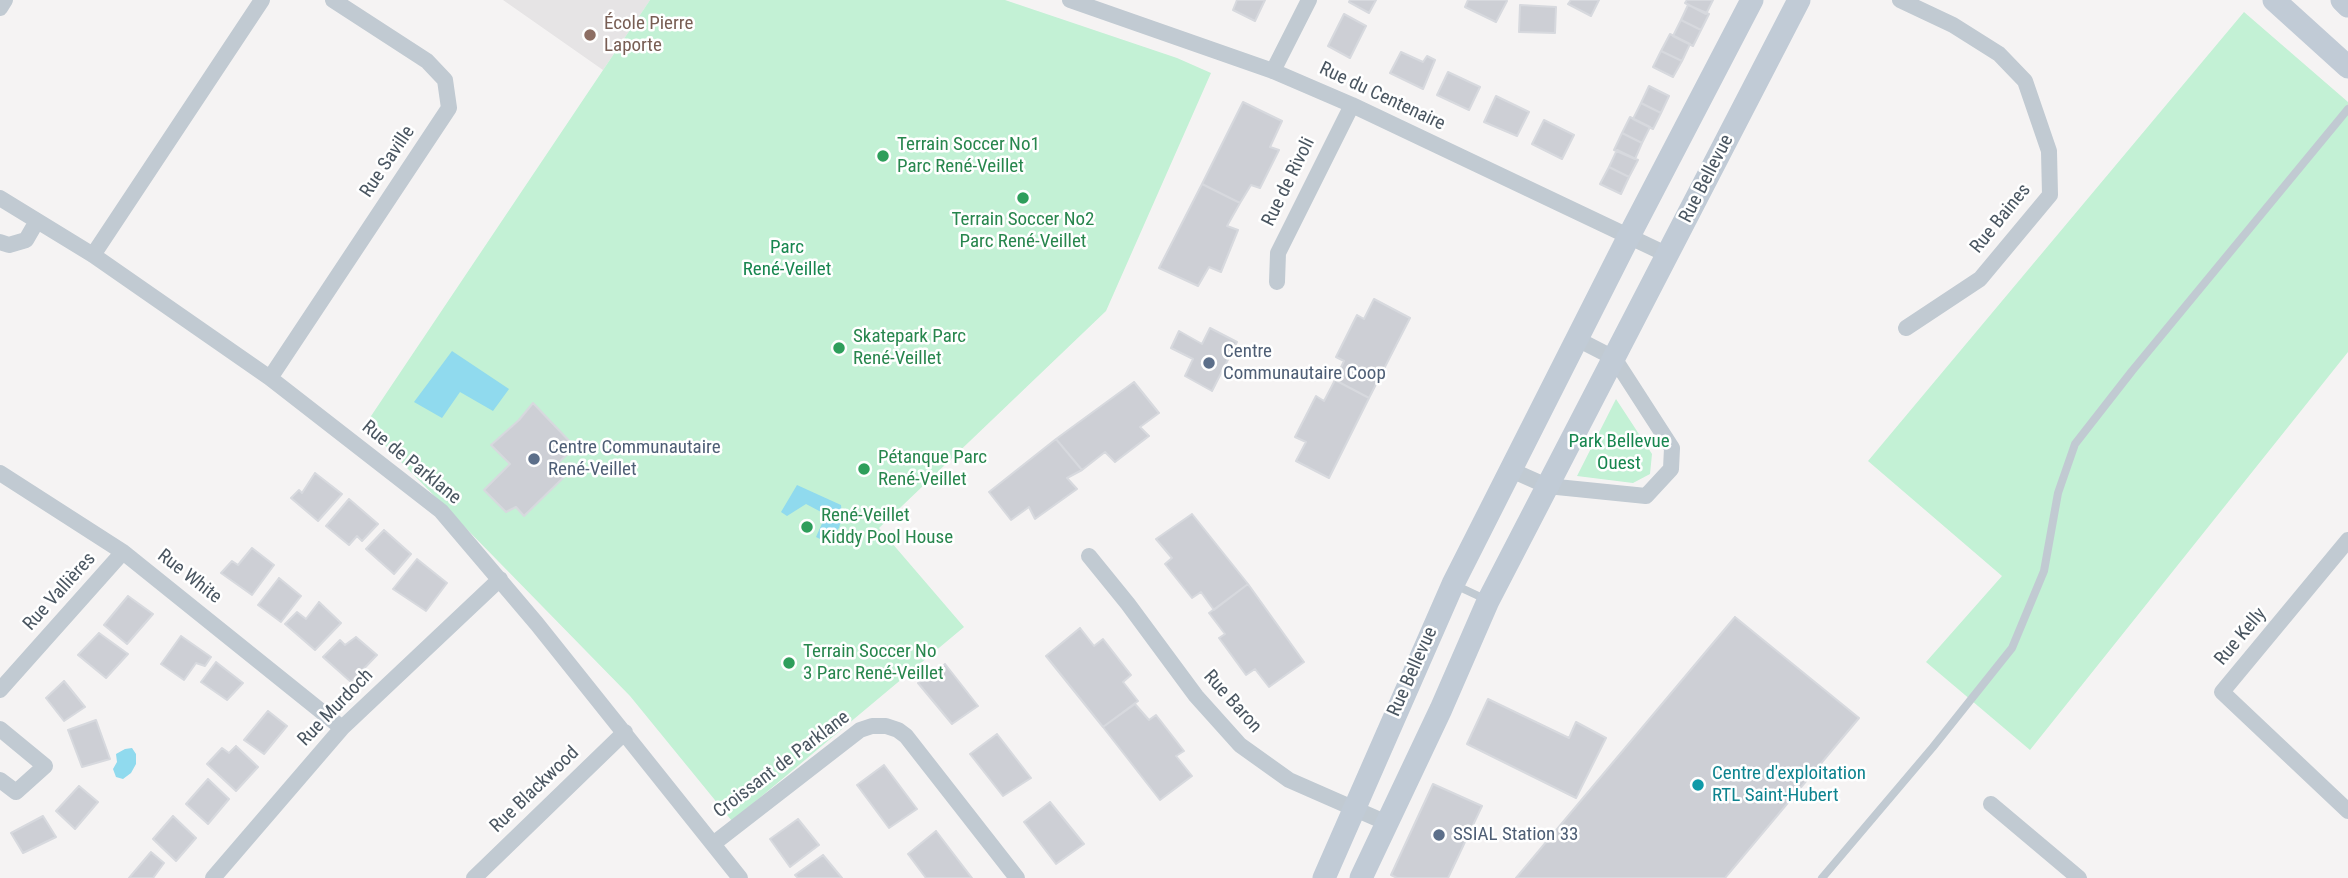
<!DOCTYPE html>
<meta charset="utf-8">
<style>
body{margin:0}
canvas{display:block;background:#f5f3f3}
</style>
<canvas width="2348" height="878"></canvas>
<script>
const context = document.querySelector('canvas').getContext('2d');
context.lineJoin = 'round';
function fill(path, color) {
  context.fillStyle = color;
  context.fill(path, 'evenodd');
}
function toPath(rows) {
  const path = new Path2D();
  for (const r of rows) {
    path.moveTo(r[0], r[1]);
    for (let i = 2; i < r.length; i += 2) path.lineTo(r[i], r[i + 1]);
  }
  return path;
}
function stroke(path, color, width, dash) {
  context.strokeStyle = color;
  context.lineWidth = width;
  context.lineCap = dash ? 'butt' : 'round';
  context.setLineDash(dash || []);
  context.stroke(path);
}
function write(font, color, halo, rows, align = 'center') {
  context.font = font + ' "Roboto Condensed",sans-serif';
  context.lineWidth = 5;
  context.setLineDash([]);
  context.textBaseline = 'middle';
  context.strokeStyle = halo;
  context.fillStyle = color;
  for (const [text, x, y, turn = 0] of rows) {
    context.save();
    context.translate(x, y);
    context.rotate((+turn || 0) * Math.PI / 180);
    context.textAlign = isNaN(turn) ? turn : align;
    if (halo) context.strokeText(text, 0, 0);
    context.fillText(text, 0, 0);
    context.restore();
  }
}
const education = toPath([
 [503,0,650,0,603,70]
]);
const green = toPath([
 [650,0,1005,0,1177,58,1211,73,1106,311,879,528,964,627,732,821,630,696,365,425],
 [2244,12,2348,102,2348,352,2030,750,1926,662,2002,576,1868,461],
 [1616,399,1652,454,1650,474,1633,483,1577,476]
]);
const water = toPath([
 [452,351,509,389,493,411,460,392,442,418,414,402],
 [797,485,841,505,842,518,839,528,826,542,816,537,824,519,823,513,806,504,787,516,781,512],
 [132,748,136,754,136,764,131,773,123,779,116,777,113,769,117,762,116,754,125,749]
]);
const building = toPath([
 [1237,0,1265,0,1255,21,1233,10,1237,0],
 [1350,0,1376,0,1369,13,1349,2,1350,0],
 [1468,0,1506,0,1507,1,1496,22,1465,7,1468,0],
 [1571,0,1599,0,1591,16,1568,4,1571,0],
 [1687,0,1713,0,1706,14,1685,3,1687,0],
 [1520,5,1556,7,1555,33,1519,32,1520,5],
 [1688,5,1709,14,1701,30,1681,20,1688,5],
 [1344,14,1366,26,1350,58,1328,46,1344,14],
 [1681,20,1701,30,1693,46,1673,36,1681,20],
 [1670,34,1690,44,1682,61,1661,51,1670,34],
 [1661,51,1682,61,1673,77,1653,67,1661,51],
 [1401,52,1423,62,1427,56,1435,60,1423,89,1390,73,1401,52],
 [1448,72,1480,87,1469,110,1437,95,1448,72],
 [1649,86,1669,96,1661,113,1641,103,1649,86],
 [1496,96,1529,112,1517,136,1484,122,1496,96],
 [1243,102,1282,121,1270,147,1279,150,1260,188,1251,185,1240,203,1202,184,1243,102],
 [1641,103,1661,113,1653,129,1633,119,1641,103],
 [1630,117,1650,127,1642,143,1622,133,1630,117],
 [1544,120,1574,135,1562,159,1532,144,1544,120],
 [1622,133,1642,143,1635,159,1614,150,1622,133],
 [1617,150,1638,160,1629,177,1609,167,1617,150],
 [1609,167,1629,177,1621,194,1600,184,1609,167],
 [1202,184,1240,203,1227,226,1238,230,1221,272,1209,267,1198,286,1159,268,1202,184],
 [1374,299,1410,318,1369,398,1335,380,1344,361,1336,357,1357,315,1364,319,1374,299],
 [1210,328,1237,342,1212,391,1185,376,1193,359,1171,348,1179,331,1202,344,1210,328],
 [1335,380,1369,398,1329,478,1296,461,1306,442,1295,437,1316,396,1324,401,1335,380],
 [1134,382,1159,413,1140,427,1149,436,1115,462,1105,452,1082,470,1056,439,1134,382],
 [533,403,575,447,555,466,565,476,524,516,516,507,506,512,484,490,510,464,491,445,519,420,533,403],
 [1056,439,1082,470,1067,478,1077,489,1035,519,1029,507,1011,520,989,492,1056,439],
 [315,473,342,494,318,521,291,498,299,490,302,493,315,473],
 [349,499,378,524,362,541,357,536,349,545,326,526,349,499],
 [1192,514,1248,584,1214,610,1201,592,1192,598,1165,564,1172,558,1156,539,1192,514],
 [384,530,411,554,394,574,366,549,384,530],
 [252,548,274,565,252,595,221,573,232,561,238,565,252,548],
 [417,559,447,583,426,611,393,589,417,559],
 [279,578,301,596,281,622,258,605,279,578],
 [1248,584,1304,662,1269,687,1255,669,1246,675,1219,638,1225,634,1209,613,1248,584],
 [128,596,153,614,127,644,104,625,128,596],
 [319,602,341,623,315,650,285,624,297,612,306,619,319,602],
 [1735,617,1859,718,1725,878,1516,878,1735,617],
 [1080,628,1094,646,1103,639,1131,675,1123,682,1138,701,1103,727,1046,656,1080,628],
 [99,633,128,654,106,678,78,655,99,633],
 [181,636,211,657,205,666,196,663,184,680,161,664,181,636],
 [356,637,377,655,351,682,323,657,340,640,345,645,356,637],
 [216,662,243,683,227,700,201,682,216,662],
 [945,664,978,706,952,724,918,683,945,664],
 [64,681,85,707,64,721,46,698,64,681],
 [1488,699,1569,738,1576,722,1606,738,1576,798,1467,744,1488,699],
 [1135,704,1149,720,1156,715,1184,751,1176,756,1192,776,1160,800,1103,727,1135,704],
 [268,711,287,726,264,754,244,740,268,711],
 [96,720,110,759,82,767,68,730,96,720],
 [997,734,1031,778,1003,796,970,754,997,734],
 [236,746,258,767,236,791,207,764,222,748,229,753,236,746],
 [884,765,917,809,889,828,857,785,884,765],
 [208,779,229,799,208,824,186,804,208,779],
 [1433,784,1482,806,1448,878,1397,878,1391,875,1433,784],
 [79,786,98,802,75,829,56,811,79,786],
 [1050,802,1084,844,1056,864,1024,822,1050,802],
 [43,816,56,837,23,853,11,833,43,816],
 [173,816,196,838,176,861,153,839,173,816],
 [798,819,819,845,790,867,770,839,798,819],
 [936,831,972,878,926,878,908,854,936,831],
 [151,852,164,863,153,878,129,878,151,852],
 [823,855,842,878,798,878,795,875,823,855]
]);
const lane = toPath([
 [1455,585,1485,599],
 [1822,878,1933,747,2012,648,2044,571,2058,493,2075,444,2132,371,2348,109]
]);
const street = toPath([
 [1070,0,1273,71,1352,105,1668,255],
 [1900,0,1953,25,1999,54,2025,81,2049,151,2050,195,1980,279,1906,328],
 [0,8,5,0],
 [1273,71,1309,0],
 [0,198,93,255,270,378,441,511,537,624,740,878],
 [0,242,9,245,26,240,37,221],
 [93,255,262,0],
 [1277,282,1278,253,1352,105],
 [270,378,449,108,445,80,427,61,333,0],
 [1511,470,1547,486,1646,496,1671,469,1672,448,1614,358,1577,339],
 [0,473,123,552,342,728],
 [2348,540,2222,692,2348,811],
 [1089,556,1128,604,1196,696,1240,745,1289,780,1387,823],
 [0,690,123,552],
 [0,729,45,766,16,792,0,780],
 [1991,804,2079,878],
 [713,844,860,730,872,726,886,726,898,730,906,736,1017,878],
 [213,878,342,728,500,579],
 [474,878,625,732]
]);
const secondary = toPath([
 [2274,0,2348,67],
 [2342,0,2348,6],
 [1324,878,1453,584,1629,236,1752,0],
 [1361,878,1441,709,1488,601,1799,0]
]);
const markers = [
 [590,35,7,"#8d6e63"],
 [883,156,7,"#2e9e5b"],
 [1023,198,7,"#2e9e5b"],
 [839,348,7,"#2e9e5b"],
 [1209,363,7,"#5c6f8a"],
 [534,459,7,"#5c6f8a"],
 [864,469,7,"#2e9e5b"],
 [807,527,7,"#2e9e5b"],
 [789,663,7,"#2e9e5b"],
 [1698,785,7,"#0f9aa8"],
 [1439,835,7,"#5c6f8a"]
];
const educationNames = [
 ["École Pierre",604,24],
 ["Laporte",604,46]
];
const streetNames = [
 ["Rue du Centenaire",1382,97,25],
 ["Rue Saville",388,162,-56],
 ["Rue Bellevue",1707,179,-63],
 ["Rue de Rivoli",1289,182,-64],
 ["Rue Baines",2001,219,-51],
 ["Rue de Parklane",411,463,39],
 ["Rue White",189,577,38],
 ["Rue Vallières",60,592,-48],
 ["Rue Kelly",2241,637,-50],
 ["Rue Bellevue",1413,672,-66],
 ["Rue Baron",1232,702,48],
 ["Rue Murdoch",336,708,-46],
 ["Croissant de Parklane",782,765,-37],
 ["Rue Blackwood",535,790,-44]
];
const leisureNames = [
 ["Terrain Soccer No1",897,145],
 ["Parc René-Veillet",897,167],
 ["Terrain Soccer No2",1023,220,"center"],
 ["Parc René-Veillet",1023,242,"center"],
 ["Skatepark Parc",853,337],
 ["René-Veillet",853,359],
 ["Pétanque Parc",878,458],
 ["René-Veillet",878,480],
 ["René-Veillet",821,516],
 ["Kiddy Pool House",821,538],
 ["Terrain Soccer No",803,652],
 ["3 Parc René-Veillet",803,674]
];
const parkNames = [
 ["Parc",787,248],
 ["René-Veillet",787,270],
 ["Park Bellevue",1619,442],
 ["Ouest",1619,464]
];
const serviceNames = [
 ["Centre",1223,352],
 ["Communautaire Coop",1223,374],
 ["Centre Communautaire",548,448],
 ["René-Veillet",548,470],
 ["SSIAL Station 33",1453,835]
];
const cultureNames = [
 ["Centre d'exploitation",1712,774],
 ["RTL Saint-Hubert",1712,796]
];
fill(education, '#e6e4e5');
fill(green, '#c3f1d5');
fill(water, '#90daee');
fill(building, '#cdcfd5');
stroke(building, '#d7d9de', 2);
stroke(lane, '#c1cad2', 8);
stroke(street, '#c1cad2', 16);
stroke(secondary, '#c1cbd6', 23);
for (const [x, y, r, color] of markers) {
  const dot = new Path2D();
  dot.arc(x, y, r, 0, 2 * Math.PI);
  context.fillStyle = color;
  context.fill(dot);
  stroke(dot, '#fff', 2.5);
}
write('19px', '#785e54', '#fff', educationNames, 'left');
write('19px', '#4a5661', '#fff', streetNames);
write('19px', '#27864d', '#fff', leisureNames, 'left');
write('19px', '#17864f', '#fff', parkNames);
write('19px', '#4e5e75', '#fff', serviceNames, 'left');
write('19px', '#0d838f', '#fff', cultureNames, 'left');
</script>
